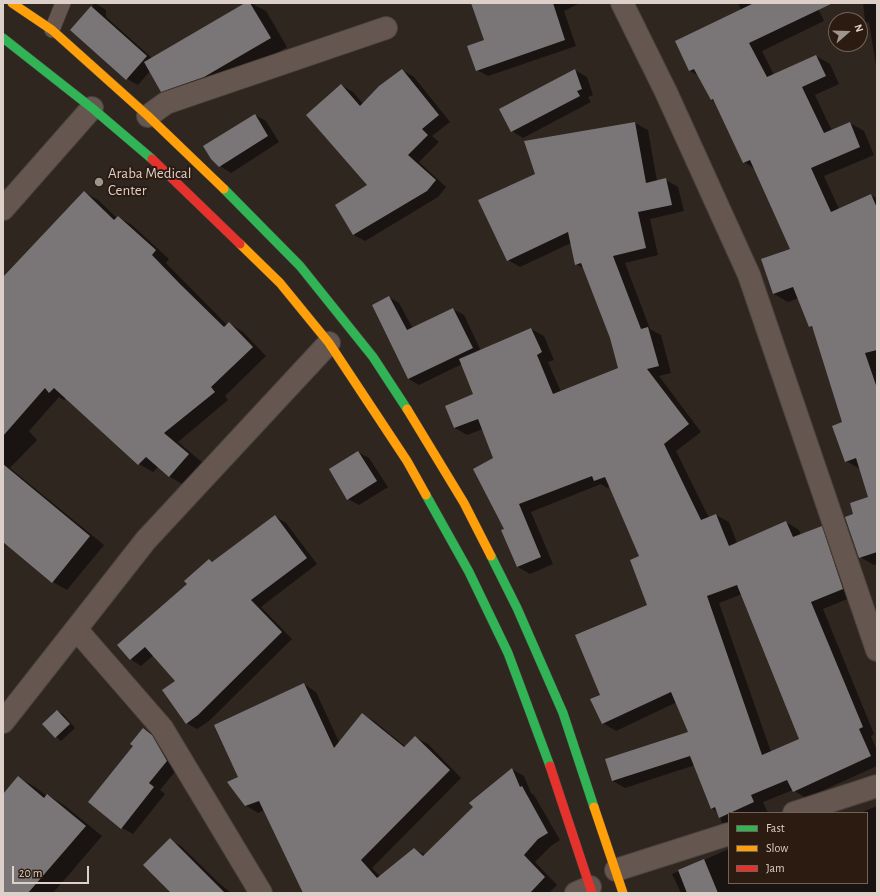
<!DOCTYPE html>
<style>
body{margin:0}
#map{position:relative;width:880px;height:896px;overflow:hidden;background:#2f2620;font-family:"Alegreya Sans",sans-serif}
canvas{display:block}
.frame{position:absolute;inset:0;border:4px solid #dcd0c9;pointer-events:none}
.legend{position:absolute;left:728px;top:812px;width:140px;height:72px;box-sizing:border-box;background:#2b1b10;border:1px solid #72635a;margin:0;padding:5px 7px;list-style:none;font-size:12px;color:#dcd0c9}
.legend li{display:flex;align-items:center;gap:8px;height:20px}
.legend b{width:20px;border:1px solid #72635a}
.north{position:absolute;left:828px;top:12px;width:40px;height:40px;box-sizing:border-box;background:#2b1b10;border:1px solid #72635a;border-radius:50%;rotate:70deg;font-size:11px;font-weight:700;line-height:16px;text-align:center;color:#dcd0c9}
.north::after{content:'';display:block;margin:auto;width:14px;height:18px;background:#9f948e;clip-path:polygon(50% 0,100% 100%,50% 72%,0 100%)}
.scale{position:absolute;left:12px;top:866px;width:77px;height:18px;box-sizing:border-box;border:2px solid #dcd0c9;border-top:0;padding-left:5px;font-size:12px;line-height:14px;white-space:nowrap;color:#dcd0c9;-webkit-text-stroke:3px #2b1b10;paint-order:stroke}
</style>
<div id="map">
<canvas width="880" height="896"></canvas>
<div class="frame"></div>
<ul class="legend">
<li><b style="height:5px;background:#30b455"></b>Fast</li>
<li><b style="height:5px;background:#ff9f0a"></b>Slow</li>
<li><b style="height:5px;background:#e5322d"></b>Jam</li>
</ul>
<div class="north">N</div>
<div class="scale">20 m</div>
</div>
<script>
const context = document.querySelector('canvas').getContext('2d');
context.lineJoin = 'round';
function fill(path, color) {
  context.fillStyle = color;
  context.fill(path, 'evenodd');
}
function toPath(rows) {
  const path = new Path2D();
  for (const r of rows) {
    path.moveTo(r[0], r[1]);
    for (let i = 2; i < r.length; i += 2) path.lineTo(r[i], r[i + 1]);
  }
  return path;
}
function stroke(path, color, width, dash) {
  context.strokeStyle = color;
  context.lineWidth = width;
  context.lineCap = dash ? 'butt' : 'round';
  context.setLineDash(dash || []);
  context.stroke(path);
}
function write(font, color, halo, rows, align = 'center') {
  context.font = font + ' "Alegreya Sans",sans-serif';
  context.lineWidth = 4;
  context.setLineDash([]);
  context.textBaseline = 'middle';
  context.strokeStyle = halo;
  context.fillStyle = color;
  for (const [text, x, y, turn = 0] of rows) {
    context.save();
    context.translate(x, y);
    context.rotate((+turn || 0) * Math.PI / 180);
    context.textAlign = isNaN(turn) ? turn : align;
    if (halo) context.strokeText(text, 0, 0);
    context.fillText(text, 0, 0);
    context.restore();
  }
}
const shadow = toPath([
 [95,3,106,10,106,17,152,58,247,3,251,3,266,11,287,47,221,86,179,101,162,91,150,71,138,85,127,79,72,30],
 [472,3,580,3,564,11,576,46,488,76,477,70,486,41],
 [738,3,815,3,824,21,762,51,774,75,816,56,830,64,839,84,815,95,832,131,850,123,864,131,874,155,824,176,839,209,871,195,877,199,877,564,874,565,860,557,854,514,869,498,860,469,846,461,843,423,814,329,810,326,799,298,788,302,774,294,762,260,791,250,755,169,744,162,715,102,711,100,699,76,690,71,741,10],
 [863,3,877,3,877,71,869,23,865,21],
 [402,70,414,77,450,122,432,136,439,142,419,162,446,187,438,197,365,241,354,235,336,206,369,185,341,85,353,92,363,104],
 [575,70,587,77,593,95,588,97,591,102,523,138,512,131],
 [255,115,266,121,279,142,231,173,220,166],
 [635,123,648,130,657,181,666,180,678,187,684,211,650,219,658,255,625,263,650,329,661,335,671,373,659,376,701,432,676,451,709,518,716,515,729,522,737,543,786,522,799,530,801,535,821,527,834,534,855,596,823,609,874,734,871,736,877,750,877,766,806,798,793,790,763,802,768,813,729,813,729,826,722,823,718,812,711,808,695,765,625,788,613,781,689,733,677,702,616,731,603,723,601,695,648,605,640,557,610,487,607,488,601,484,531,512,553,564,530,574,518,567,502,531,505,530,494,459,483,429,467,435,455,428,446,406,475,395,462,364,419,385,409,379,389,297,399,303,413,329,453,309,464,315,481,351,531,329,544,336,554,360,548,362,561,392,619,368,611,338,585,269,576,264,571,243,520,267,508,260,536,175],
 [742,594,801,740,771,752,719,603],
 [84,192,98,200,117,218,118,217,132,225,169,259,166,263,227,325,229,323,243,332,266,356,225,396,228,400,178,442,203,463,184,485,170,477,158,467,153,472,139,464,67,398,64,400,59,397,29,431,37,440,10,468,104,545,67,590,53,582,3,541,3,278],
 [358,452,369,458,388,487,359,505,348,499],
 [275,516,286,523,317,564,261,607,292,639,209,721,197,729,186,723,176,681,154,655,141,666,130,659,209,560,213,562],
 [304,684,316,692,339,742,362,714,374,721,406,747,415,737,428,744,461,778,372,868,380,876,414,849,425,855,512,769,524,776,531,793,534,795,560,840,551,846,535,862,557,885,549,893,299,893,303,891,264,810,258,813,245,805,240,777],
 [57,711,63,714,75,728,61,741,43,724],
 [144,729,155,735,178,768,160,790,165,794,133,834,122,828,134,746],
 [18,777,35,787,47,796,48,795,64,805,102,836,53,893,3,893,3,795],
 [877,806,877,893,681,893,672,874,729,849,729,883,867,883,867,813,860,813],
 [170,840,181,846,218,882,231,893,173,893]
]);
const building = toPath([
 [245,3,250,3,271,38,204,77,161,92,144,62],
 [471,3,553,3,565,40,476,71,467,46,484,40],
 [754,3,833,3,749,43,767,77,816,55,826,76,802,87,824,133,850,122,860,147,811,168,831,212,871,194,877,208,877,350,865,353,877,388,877,552,859,558,845,517,853,514,850,503,868,497,856,458,845,462,832,426,842,422,812,326,809,327,793,287,773,294,761,259,790,249,750,160,743,163,713,99,711,100,694,69,689,71,675,41],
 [91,6,147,56,126,80,70,30],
 [402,69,439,115,422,129,428,135,408,155,436,180,427,191,353,235,335,205,367,185,306,115,341,84,360,106,379,86],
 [575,69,582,89,577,91,580,96,511,132,499,109],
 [255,114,268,136,219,167,211,159,203,146],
 [635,122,646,183,666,178,672,205,638,212,646,248,613,256,641,329,648,327,659,366,647,369,689,424,664,444,701,520,716,514,729,546,786,521,793,537,822,526,843,589,811,602,863,727,859,729,871,756,793,792,787,780,751,795,754,802,719,818,715,807,711,809,690,756,612,781,605,759,688,732,671,692,602,724,590,699,600,695,575,635,647,605,630,560,639,556,605,477,594,481,592,476,519,504,541,557,517,567,501,530,504,529,473,469,493,458,478,419,454,428,445,406,473,394,459,359,531,328,542,352,537,355,553,394,618,368,610,338,581,263,575,265,568,232,507,261,478,200,535,174,524,141],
 [737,585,799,739,762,755,707,596],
 [84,191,114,220,118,216,156,250,152,255,180,284,224,327,229,322,253,347,211,387,215,392,164,433,189,454,169,477,146,457,138,465,54,388,49,393,45,388,3,436,3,277],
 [389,296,407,330,453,308,473,348,408,379,372,305],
 [358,451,377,481,347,500,329,469],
 [3,464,90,536,52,583,3,542],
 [275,515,307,558,251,600,282,632,198,715,186,724,162,690,175,681,145,647,130,660,117,645,187,584,184,581,209,559,212,562],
 [304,683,334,748,362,713,404,747,415,736,450,770,361,860,377,878,414,848,423,856,473,807,469,803,512,768,520,787,522,786,548,833,538,839,524,855,545,877,530,893,303,893,259,801,245,806,227,782,238,777,214,725],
 [57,710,70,724,55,738,42,724],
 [143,728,152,735,167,761,149,783,154,787,121,829,88,802,133,746,130,744],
 [18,776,44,798,47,794,86,826,28,893,3,893,3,794],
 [170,838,225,893,171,893,143,865],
 [704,859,718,893,687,893,678,870]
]);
const lane = toPath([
 [52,30,63,3]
]);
const street = toPath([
 [622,3,666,92,749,275,877,650],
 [148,116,166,103,386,28],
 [3,209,92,108],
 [76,629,162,728,261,893],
 [3,722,146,540,329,343],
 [794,813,877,786],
 [616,870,729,834],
 [576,893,590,887]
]);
const fast = toPath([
 [3,38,92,108,152,159],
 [224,189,300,266,373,357,407,409],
 [426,495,469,572,508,653,550,766],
 [491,556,517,608,563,713,594,807]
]);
const slow = toPath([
 [12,3,52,30,148,116,224,189],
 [240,244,280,283,329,343,407,461,426,495],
 [407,409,464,503,491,556],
 [594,807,623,893]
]);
const jam = toPath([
 [152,159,240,244],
 [550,766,592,893]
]);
const markers = [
 [99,182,5,"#9f948e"]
];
const poiNames = [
 ["Araba Medical",108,173],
 ["Center",108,190]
];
fill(shadow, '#0007');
fill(building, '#7a7677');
stroke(lane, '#49423d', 16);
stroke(street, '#49423d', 24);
stroke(fast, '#49423d', 10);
stroke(slow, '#49423d', 10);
stroke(jam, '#49423d', 10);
stroke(lane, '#665650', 15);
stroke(street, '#665650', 22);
stroke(fast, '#30b455', 9);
stroke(slow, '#ff9f0a', 9);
stroke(jam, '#e5322d', 9);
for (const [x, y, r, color] of markers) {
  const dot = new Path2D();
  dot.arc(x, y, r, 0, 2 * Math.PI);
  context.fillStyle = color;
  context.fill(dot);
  stroke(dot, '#2b1b10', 1.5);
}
write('15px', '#dcd0c9', '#2b1b10', poiNames, 'left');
</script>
